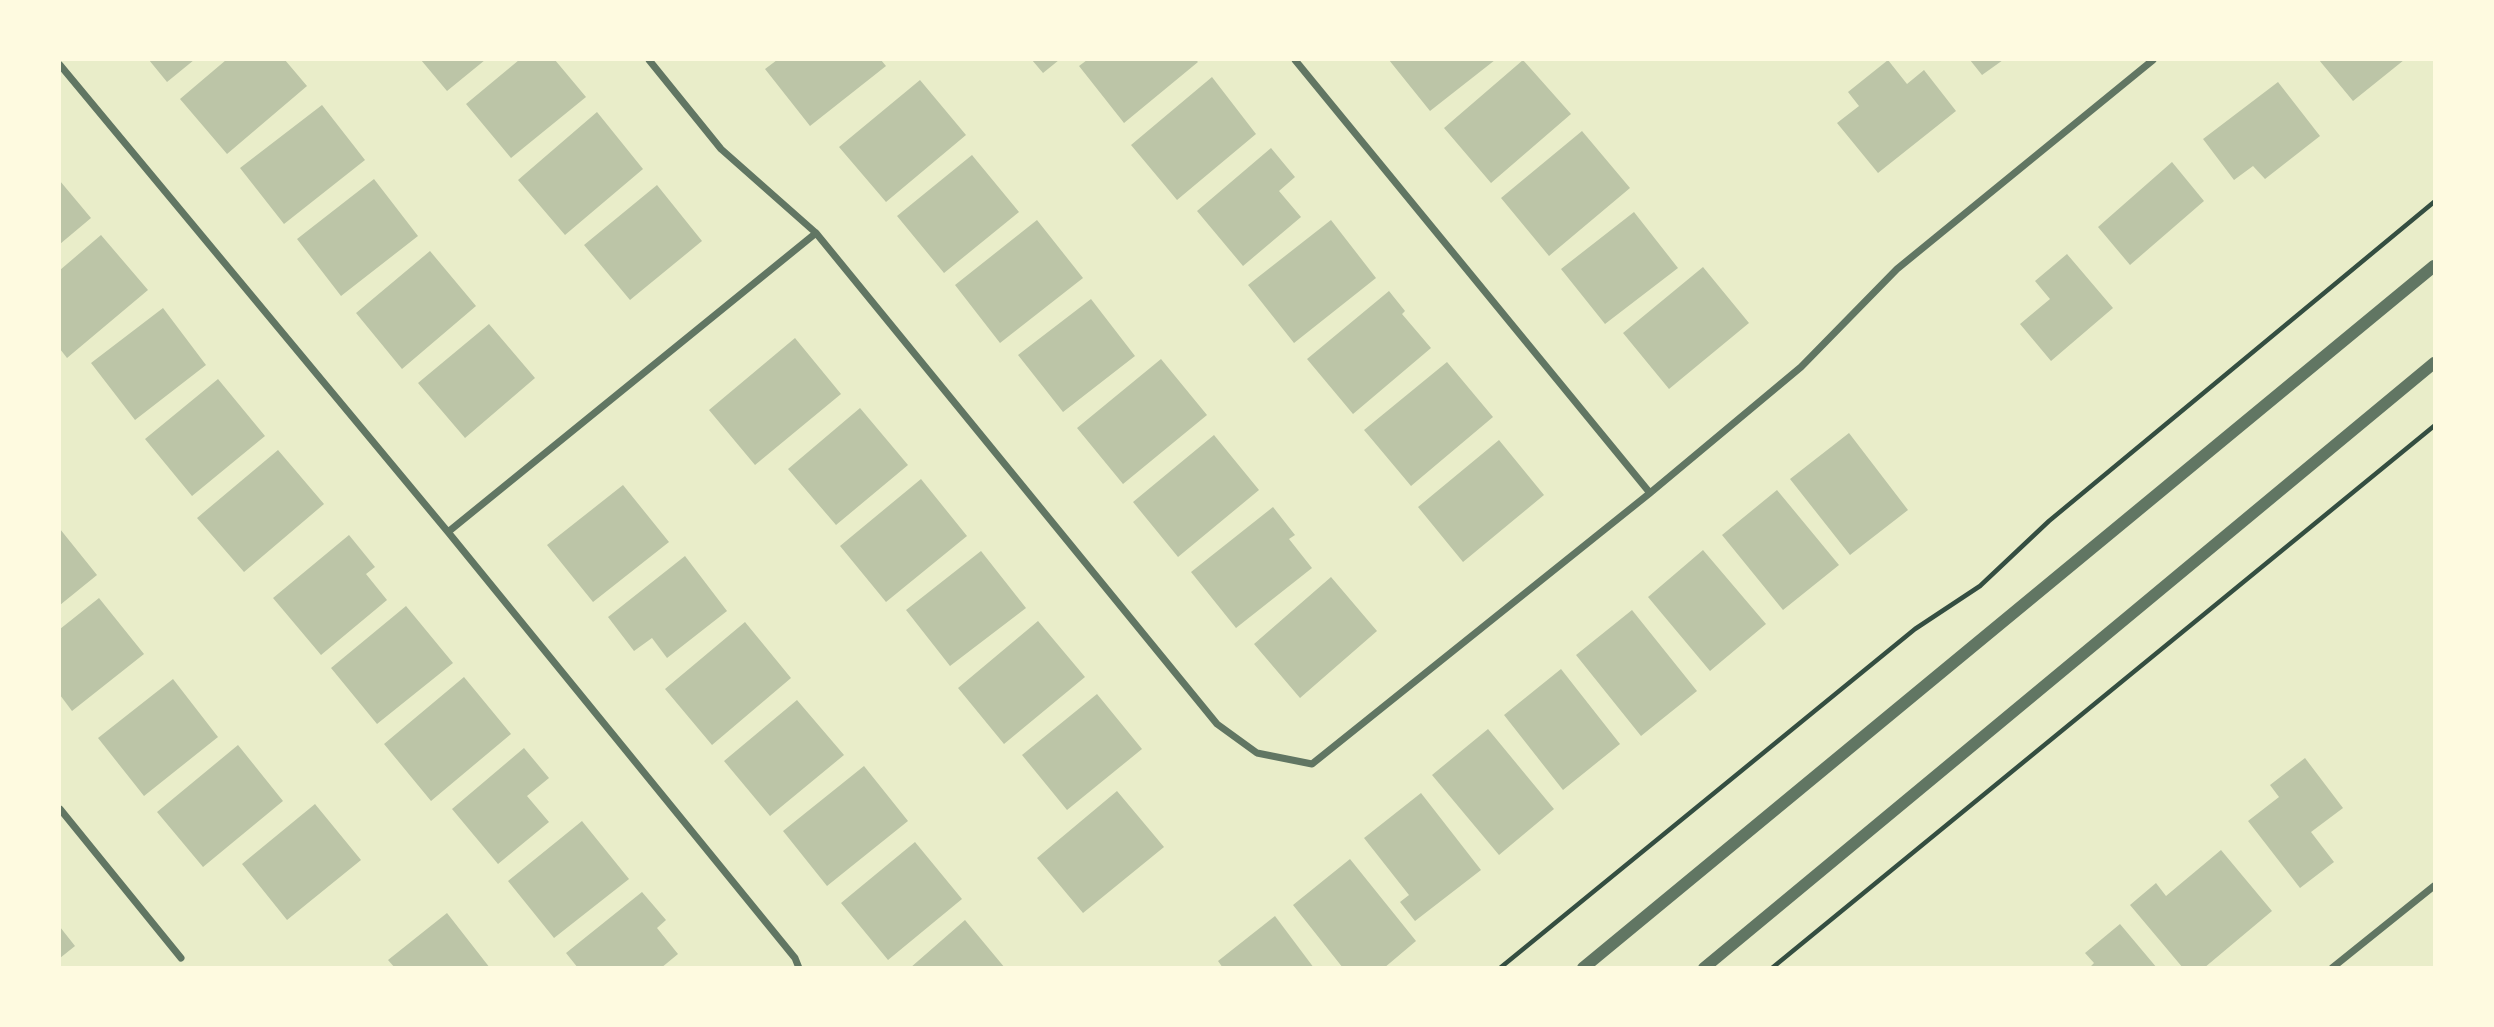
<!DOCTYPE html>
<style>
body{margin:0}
#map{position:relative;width:2494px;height:1027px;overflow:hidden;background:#e9edc9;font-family:Inter,sans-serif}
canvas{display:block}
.frame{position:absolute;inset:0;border:61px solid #fefae0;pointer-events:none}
</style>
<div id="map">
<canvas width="2494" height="1027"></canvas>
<div class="frame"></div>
</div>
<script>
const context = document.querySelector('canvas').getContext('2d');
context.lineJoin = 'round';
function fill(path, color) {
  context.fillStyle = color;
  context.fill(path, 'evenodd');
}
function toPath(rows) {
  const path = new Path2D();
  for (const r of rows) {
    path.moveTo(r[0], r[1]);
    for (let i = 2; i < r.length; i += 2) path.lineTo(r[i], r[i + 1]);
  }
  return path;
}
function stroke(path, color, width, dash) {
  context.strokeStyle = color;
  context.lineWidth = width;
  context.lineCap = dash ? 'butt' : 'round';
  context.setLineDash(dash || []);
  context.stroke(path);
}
const building = toPath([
 [149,60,194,60,167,82],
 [226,60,285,60,307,86,227,154,180,99],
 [421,60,485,60,447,91],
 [519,60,555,60,586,97,511,158,466,104],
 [777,60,881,60,886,66,810,126,765,69],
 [1032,60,1059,60,1043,73],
 [1087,60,1196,60,1198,62,1124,123,1079,66],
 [1389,60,1495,60,1430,111],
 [1523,60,1571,114,1491,183,1444,128],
 [1888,60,1907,84,1924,70,1956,111,1878,173,1837,123,1859,106,1848,92],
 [1970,60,2003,60,1982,75],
 [2319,60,2404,60,2353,101],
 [1212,77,1256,134,1177,200,1131,145],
 [920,80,966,135,886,202,839,147],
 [2278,82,2320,136,2265,179,2253,166,2234,180,2203,139],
 [322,105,365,160,284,224,240,168],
 [597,112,643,169,565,235,518,180],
 [1582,131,1630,188,1549,256,1501,198],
 [1271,148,1295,177,1279,191,1301,217,1243,266,1197,211],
 [972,155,1019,212,944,273,897,216],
 [2172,162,2204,201,2130,265,2098,227],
 [374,179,418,236,341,296,297,239],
 [60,181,91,218,60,244],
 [657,185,702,241,630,300,584,245],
 [1634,212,1678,268,1605,324,1561,269],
 [1037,220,1083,278,1000,343,955,285],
 [1331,220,1376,278,1294,343,1248,285],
 [101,235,148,290,67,358,60,349,60,270],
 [430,251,476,306,402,369,356,313],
 [2067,254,2113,308,2051,361,2020,324,2050,299,2035,281],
 [1703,267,1749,323,1669,389,1623,333],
 [1389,291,1405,311,1402,314,1431,348,1353,414,1307,359],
 [1091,299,1135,356,1063,412,1018,355],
 [163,308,206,365,135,420,91,363],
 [489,324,535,378,465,438,418,383],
 [795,338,841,394,755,465,709,410],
 [1161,359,1207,415,1123,484,1077,428],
 [1447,362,1493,417,1411,486,1364,430],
 [218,379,265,436,192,496,145,439],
 [860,408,908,465,836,525,788,469],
 [1849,433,1908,510,1850,555,1790,479],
 [1214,435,1259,490,1178,557,1133,502],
 [1499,440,1544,495,1463,562,1418,507],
 [278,450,324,504,244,572,197,518],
 [921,479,967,536,886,602,840,546],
 [623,485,669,542,593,602,547,545],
 [1777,490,1839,565,1783,610,1722,535],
 [1273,507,1295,535,1289,539,1312,568,1236,628,1191,572],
 [60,529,97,575,60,605],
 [349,535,375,567,366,574,387,600,321,655,273,598],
 [1703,550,1766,624,1710,671,1648,597],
 [981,551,1026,608,950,666,906,610],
 [685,556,727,611,667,658,652,638,634,651,608,617],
 [1331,577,1377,631,1300,698,1254,644],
 [99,598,144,654,72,711,60,695,60,629],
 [406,606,453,663,377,724,331,668],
 [1632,610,1697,691,1641,736,1576,655],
 [1038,621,1085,677,1004,744,958,688],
 [745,622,791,678,712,745,665,689],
 [1561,669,1620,744,1563,790,1504,715],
 [464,677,511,734,431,801,384,744],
 [173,679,218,737,144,796,98,738],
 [1097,694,1142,749,1067,810,1022,755],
 [797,700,844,755,770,816,724,761],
 [1488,729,1554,809,1499,855,1432,775],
 [238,745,283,801,203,867,157,812],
 [524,748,549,778,527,796,549,822,498,864,452,809],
 [2305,758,2343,808,2311,832,2334,862,2300,888,2248,821,2279,797,2270,785],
 [864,766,908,821,827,886,783,831],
 [1117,791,1164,847,1083,913,1037,858],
 [1421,793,1481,870,1415,921,1400,902,1409,895,1364,838],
 [315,804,361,860,287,920,242,864],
 [582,821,629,879,554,938,508,881],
 [915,842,962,899,888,960,841,903],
 [2221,850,2272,911,2204,968,2183,968,2130,905,2156,883,2166,896],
 [1350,859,1416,941,1384,968,1343,968,1293,905],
 [642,892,666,920,657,928,678,954,661,968,578,968,566,953],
 [447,913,490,968,395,968,388,960],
 [1275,916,1314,968,1223,968,1218,961],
 [965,920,1005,968,910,968],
 [2120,924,2157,968,2089,968,2094,963,2085,953],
 [60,927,75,946,60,958]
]);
const path = toPath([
 [1500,968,1915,629,1980,586,2049,521,2434,202],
 [1772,968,2434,426]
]);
const minor = toPath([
 [649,60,721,149,816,233,1217,724,1257,753,1312,764,1650,493,1801,367,1897,269,2153,60],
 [1295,60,1650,493],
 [60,65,448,532,795,958,799,968],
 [448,532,816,233],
 [60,809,181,958],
 [2332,968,2434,886]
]);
const tertiary = toPath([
 [1583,968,2434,266],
 [1704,968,2434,363]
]);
fill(building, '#bcc5a7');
stroke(path, '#344e41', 4.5);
stroke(minor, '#617663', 7);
stroke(tertiary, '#617663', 12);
</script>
